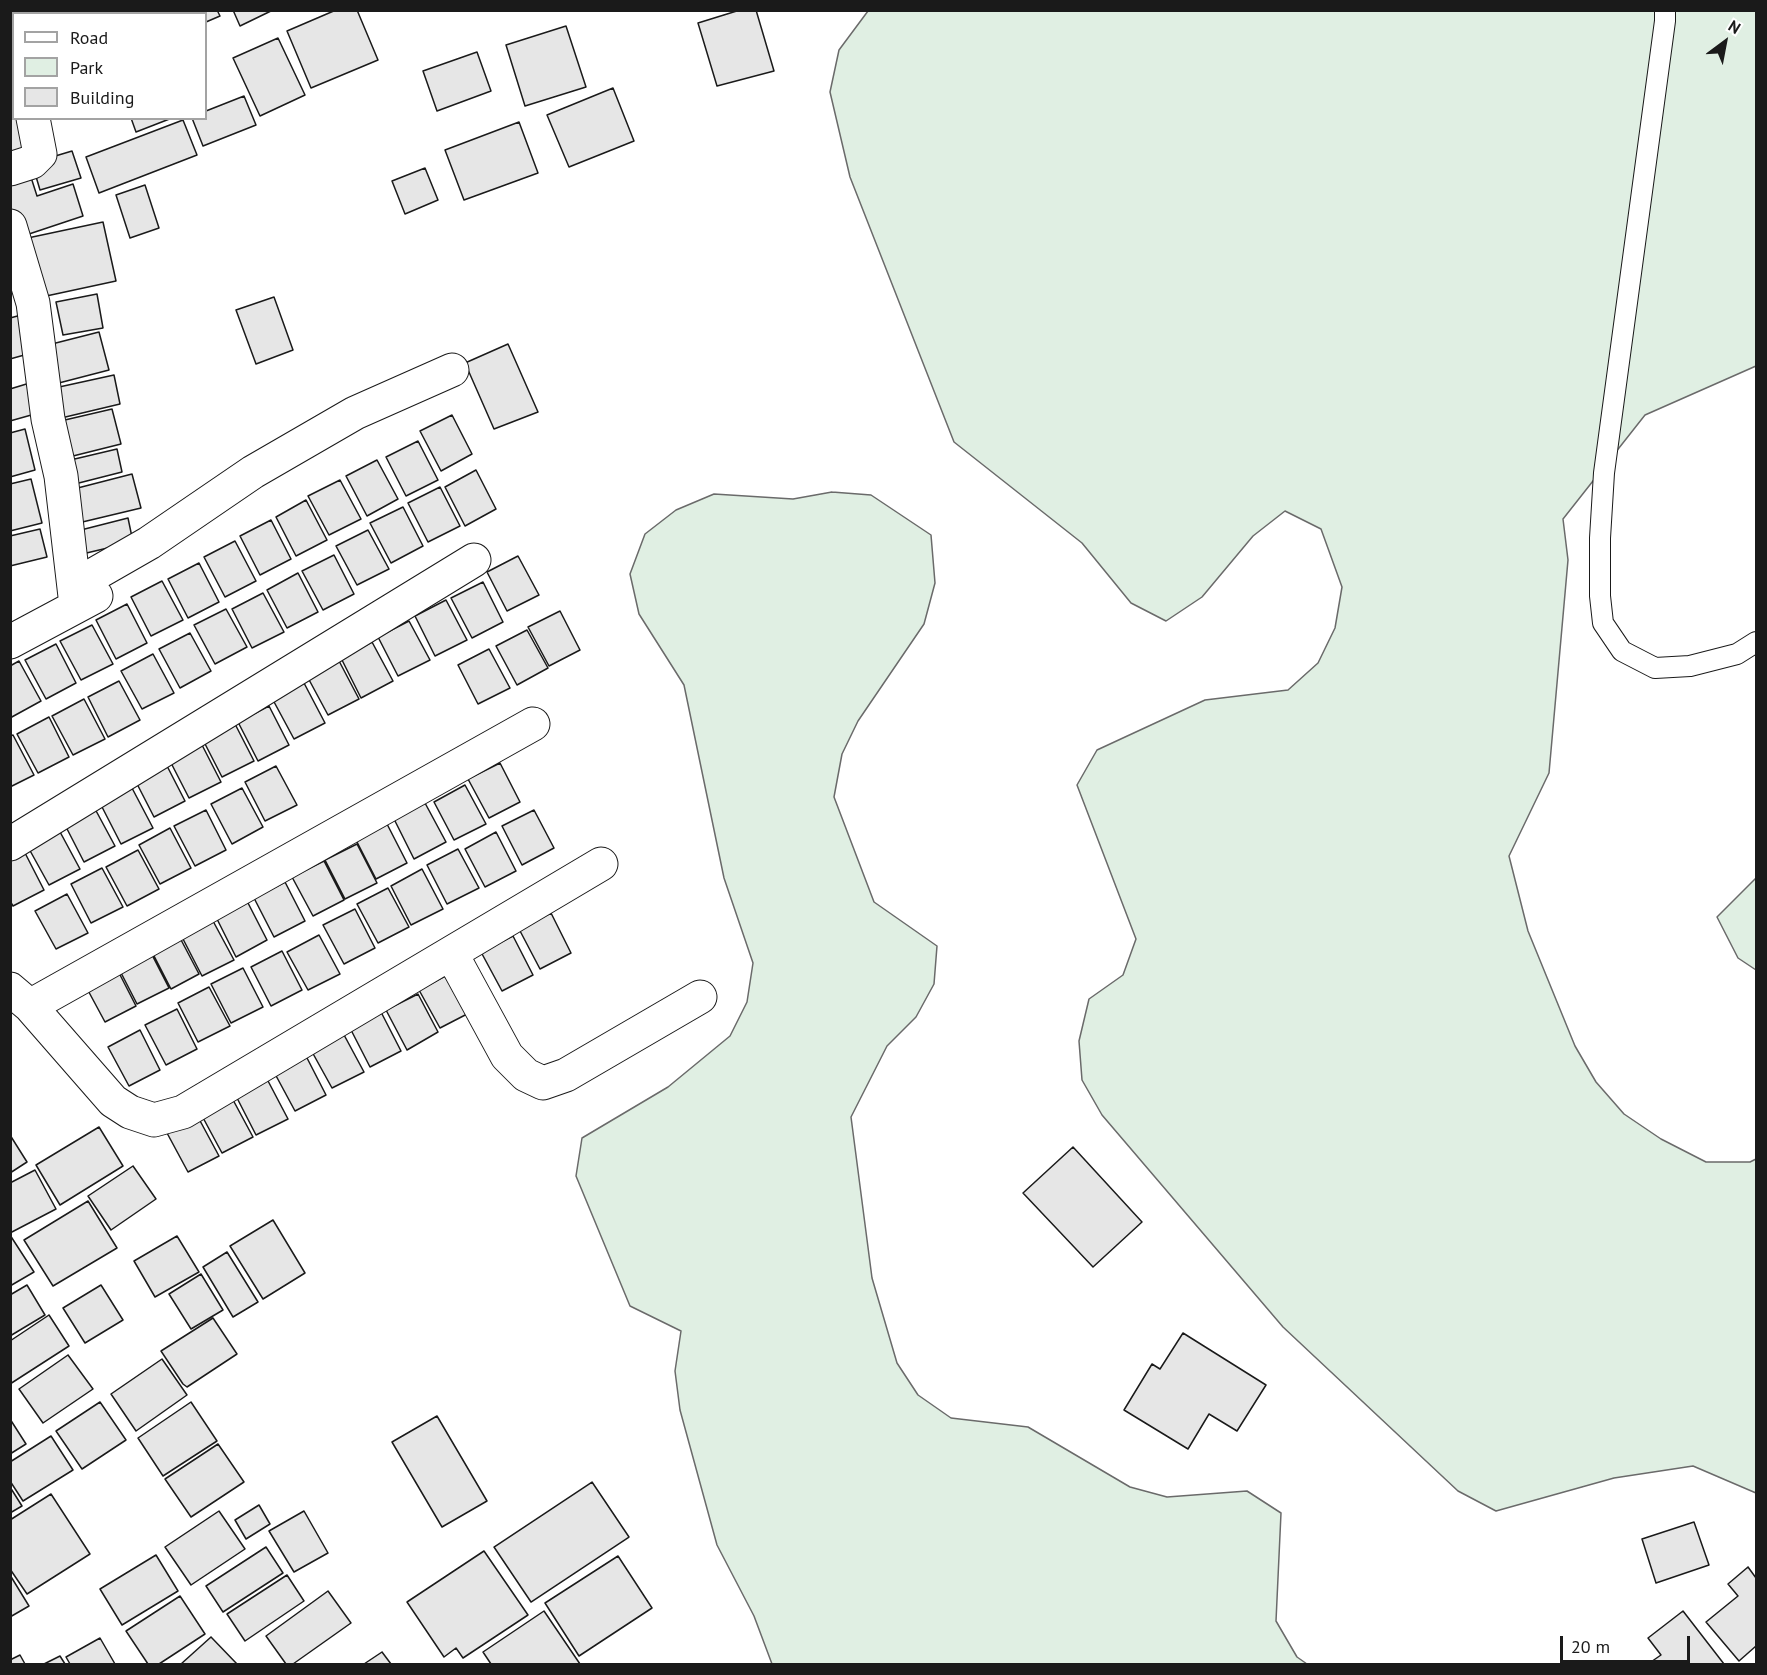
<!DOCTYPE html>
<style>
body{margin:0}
#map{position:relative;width:1767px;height:1675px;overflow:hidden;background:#fff;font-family:"PT Sans",sans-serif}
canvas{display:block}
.frame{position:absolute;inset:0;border:12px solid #1a1a1a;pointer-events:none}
.legend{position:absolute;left:12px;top:12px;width:195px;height:108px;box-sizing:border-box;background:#fff;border:2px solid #a3a3a3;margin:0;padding:8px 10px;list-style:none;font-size:18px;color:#1a1a1a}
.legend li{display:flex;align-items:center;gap:12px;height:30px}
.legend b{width:30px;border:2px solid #a3a3a3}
.north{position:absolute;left:1695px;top:12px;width:60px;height:60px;-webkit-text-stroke:4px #fff;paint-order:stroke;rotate:32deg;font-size:16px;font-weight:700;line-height:24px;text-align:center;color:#1a1a1a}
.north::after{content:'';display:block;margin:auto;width:21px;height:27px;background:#1a1a1a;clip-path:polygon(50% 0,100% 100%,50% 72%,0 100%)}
.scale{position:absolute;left:1560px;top:1636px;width:130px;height:27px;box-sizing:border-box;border:3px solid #1a1a1a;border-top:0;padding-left:8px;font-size:18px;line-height:21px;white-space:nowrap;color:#1a1a1a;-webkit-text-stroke:4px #fff;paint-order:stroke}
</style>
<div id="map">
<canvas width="1767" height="1675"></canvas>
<div class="frame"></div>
<ul class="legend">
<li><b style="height:8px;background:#fff"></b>Road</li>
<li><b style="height:16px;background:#e0efe3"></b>Park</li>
<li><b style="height:16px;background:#e6e6e6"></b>Building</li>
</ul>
<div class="north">N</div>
<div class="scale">20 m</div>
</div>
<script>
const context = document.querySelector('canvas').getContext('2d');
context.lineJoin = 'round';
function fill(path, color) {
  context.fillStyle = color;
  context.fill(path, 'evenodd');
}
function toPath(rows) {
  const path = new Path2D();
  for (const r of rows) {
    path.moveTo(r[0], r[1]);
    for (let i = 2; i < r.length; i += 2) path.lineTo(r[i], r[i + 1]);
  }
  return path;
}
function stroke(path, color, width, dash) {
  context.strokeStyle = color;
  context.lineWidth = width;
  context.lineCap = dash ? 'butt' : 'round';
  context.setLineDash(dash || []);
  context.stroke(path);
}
const green = toPath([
 [868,11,1756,11,1756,366,1645,415,1563,519,1568,560,1549,773,1509,856,1528,931,1575,1046,1596,1082,1624,1114,1661,1139,1706,1162,1750,1162,1756,1159,1756,1493,1693,1466,1614,1478,1496,1511,1458,1491,1283,1327,1102,1115,1082,1080,1079,1041,1089,999,1123,975,1136,939,1077,785,1097,750,1205,700,1288,690,1318,663,1335,628,1342,587,1321,529,1285,511,1253,536,1202,597,1166,621,1131,603,1082,543,954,442,850,177,830,92,839,50,868,11],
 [832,492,871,495,931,535,935,583,924,624,858,721,842,754,834,797,874,902,937,946,934,984,916,1017,887,1046,851,1117,872,1278,897,1363,918,1395,951,1418,1028,1427,1130,1487,1167,1497,1247,1491,1281,1513,1276,1621,1297,1657,1307,1664,772,1664,754,1616,717,1545,680,1410,675,1371,681,1331,630,1306,576,1176,582,1138,668,1087,730,1036,747,1002,753,963,724,878,684,685,639,614,630,574,645,534,676,510,714,494,793,499,832,492],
 [1756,878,1756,970,1738,958,1717,917,1756,878]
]);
const building = toPath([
 [19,10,59,10,52,14,20,14,19,10],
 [92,10,107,10,108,14,85,14,92,10],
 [178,10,217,10,220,16,206,22,206,14,179,14,178,10],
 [233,10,273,10,240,26,233,10],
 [336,10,357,10,378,60,311,88,287,31,336,10],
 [740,10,756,10,774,71,717,86,698,23,740,10],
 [566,26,586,87,525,106,506,45,566,26],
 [278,38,305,95,260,116,233,58,278,38],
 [477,52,491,91,437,111,423,71,477,52],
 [613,88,634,141,569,167,547,115,613,88],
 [244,96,256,125,203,146,192,118,206,118,206,111,244,96],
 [14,108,14,118,24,118,32,147,10,153,10,109,14,108],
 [131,118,172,118,136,132,131,118],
 [183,120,197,155,99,193,86,157,183,120],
 [519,122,538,173,464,200,445,150,519,122],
 [72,151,81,178,40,190,32,163,72,151],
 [425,168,438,200,405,214,392,181,425,168],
 [29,171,37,196,73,184,83,216,20,237,10,208,10,177,29,171],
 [145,185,159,228,130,238,116,195,145,185],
 [103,222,116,281,37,298,23,239,103,222],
 [97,294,103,328,63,335,56,302,97,294],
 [274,297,293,350,256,364,236,310,274,297],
 [25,314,35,352,10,359,10,318,25,314],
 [99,332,109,370,55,384,44,346,99,332],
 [508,344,538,412,494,429,465,363,508,344],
 [114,375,120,404,57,419,50,389,114,375],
 [33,382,42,412,10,421,10,389,33,382],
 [112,409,121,444,61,459,52,423,112,409],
 [452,415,472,454,441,471,420,431,452,415],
 [25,429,35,470,10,477,10,433,25,429],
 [418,441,438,480,406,496,386,457,418,441],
 [117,449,122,472,67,486,62,462,117,449],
 [377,460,398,499,367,516,346,476,377,460],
 [476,470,496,509,465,526,445,487,476,470],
 [132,474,141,508,74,524,66,491,132,474],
 [31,479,42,523,10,531,10,484,31,479],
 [340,480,361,519,329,535,308,496,340,480],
 [440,487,460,526,428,542,408,503,440,487],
 [306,500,327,540,296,556,276,517,306,500],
 [403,507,423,546,391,563,370,523,403,507],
 [128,518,133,542,78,555,73,532,128,518],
 [271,520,291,559,260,575,240,536,271,520],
 [40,529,47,557,10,566,10,536,40,529],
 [368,530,389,569,357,585,336,546,368,530],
 [235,541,256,581,225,597,204,557,235,541],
 [334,555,354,594,323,610,302,571,334,555],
 [518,556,539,595,507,611,487,572,518,556],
 [199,563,219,602,188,618,168,579,199,563],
 [298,573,318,612,287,628,267,590,298,573],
 [162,581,183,620,151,636,131,597,162,581],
 [483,582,503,622,472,638,451,598,483,582],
 [263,593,284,632,252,648,232,609,263,593],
 [446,600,467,640,435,656,415,616,446,600],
 [127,604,147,643,116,659,96,620,127,604],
 [226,609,247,647,215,664,194,625,226,609],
 [560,611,580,650,549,666,528,627,560,611],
 [409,621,430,660,398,676,378,637,409,621],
 [92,625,113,664,81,680,60,641,92,625],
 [527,630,548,668,517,685,496,646,527,630],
 [190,633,211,671,180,688,159,649,190,633],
 [372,642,393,681,361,698,341,658,372,642],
 [56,644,76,683,46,699,25,660,56,644],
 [489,649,510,688,478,704,458,665,489,649],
 [153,654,174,693,142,709,121,671,153,654],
 [338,659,359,699,328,715,307,676,338,659],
 [19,661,41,701,10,718,10,666,19,661],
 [119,681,140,720,108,737,88,697,119,681],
 [304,683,325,723,294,739,273,700,304,683],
 [84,699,105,739,73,755,52,716,84,699],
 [269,706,289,745,258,761,238,722,269,706],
 [49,717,69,757,38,773,17,734,49,717],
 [234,722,254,761,222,777,202,738,234,722],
 [13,735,34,775,10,787,10,736,13,735],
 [201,743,221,782,189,798,169,759,201,743],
 [165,762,185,801,154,817,134,778,165,762],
 [500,763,520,802,489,818,468,779,500,763],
 [276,766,297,805,265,821,245,782,276,766],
 [465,785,486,824,454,840,434,802,465,785],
 [132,788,153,828,121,844,101,805,132,788],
 [242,788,263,827,232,844,211,804,242,788],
 [425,803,446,842,414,859,394,819,425,803],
 [94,807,115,846,84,862,64,823,94,807],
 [206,810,226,850,195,866,174,826,206,810],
 [534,810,554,848,522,865,502,826,534,810],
 [387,824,407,863,376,879,356,840,387,824],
 [170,828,191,868,160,884,139,845,170,828],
 [59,830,80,869,49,885,28,847,59,830],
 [496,832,516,871,485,887,465,849,496,832],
 [357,844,377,883,345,899,325,860,357,844],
 [458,849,479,888,447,904,427,865,458,849],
 [138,850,159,889,127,906,106,867,138,850],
 [24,851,44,890,13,906,10,901,10,858,24,851],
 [324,861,344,900,313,916,292,877,324,861],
 [102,868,123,907,91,923,71,884,102,868],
 [422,869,443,909,411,925,391,886,422,869],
 [285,882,305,921,274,937,254,898,285,882],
 [388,888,409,927,378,943,357,904,388,888],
 [67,894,88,933,56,949,35,911,67,894],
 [247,901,267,940,236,957,216,917,247,901],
 [355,909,375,948,344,964,323,925,355,909],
 [551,913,571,953,540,969,519,929,551,913],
 [213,921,234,960,202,976,182,937,213,921],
 [319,935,340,974,308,990,287,952,319,935],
 [179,936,199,974,171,989,151,950,179,936],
 [513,936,533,975,502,991,481,952,513,936],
 [149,949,169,988,137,1004,117,965,149,949],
 [282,951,302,990,271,1006,251,967,282,951],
 [116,967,136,1006,105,1022,84,983,116,967],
 [243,968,263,1007,231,1023,211,984,243,968],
 [451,973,471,1012,440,1028,419,990,451,973],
 [209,987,230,1026,198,1042,178,1003,209,987],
 [418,994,438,1032,407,1050,386,1010,418,994],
 [177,1009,197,1049,166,1065,145,1025,177,1009],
 [381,1012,401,1051,370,1067,350,1028,381,1012],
 [140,1030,160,1070,129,1086,108,1047,140,1030],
 [343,1033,364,1072,332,1088,311,1050,343,1033],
 [306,1056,326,1095,295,1111,274,1072,306,1056],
 [267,1079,288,1119,256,1135,236,1096,267,1079],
 [232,1098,253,1137,222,1153,201,1114,232,1098],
 [198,1117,219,1156,188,1172,167,1133,198,1117],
 [99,1127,123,1166,60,1205,36,1165,99,1127],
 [10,1135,27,1162,10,1173,10,1135],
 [1073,1147,1142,1222,1093,1267,1023,1193,1073,1147],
 [133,1166,156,1199,111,1230,88,1196,133,1166],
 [35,1170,56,1209,10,1233,10,1183,35,1170],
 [88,1201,117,1248,53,1286,24,1240,88,1201],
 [273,1220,305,1273,263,1299,230,1246,273,1220],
 [10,1235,34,1272,10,1286,10,1235],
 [177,1236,199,1272,155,1297,134,1261,177,1236],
 [227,1252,258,1302,233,1317,203,1267,227,1252],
 [201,1274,223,1310,191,1329,169,1294,201,1274],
 [27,1285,45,1315,10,1336,10,1295,27,1285],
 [101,1285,123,1320,85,1343,63,1308,101,1285],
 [49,1315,69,1346,10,1384,10,1341,49,1315],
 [213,1318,237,1354,187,1387,183,1384,161,1351,213,1318],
 [1183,1333,1266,1385,1237,1431,1209,1414,1188,1449,1124,1410,1152,1364,1160,1369,1183,1333],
 [68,1355,93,1389,43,1423,19,1389,68,1355],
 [162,1359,187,1395,136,1431,111,1394,162,1359],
 [100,1402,126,1440,82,1469,56,1431,100,1402],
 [191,1402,217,1441,163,1476,138,1438,191,1402],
 [437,1416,487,1501,442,1527,392,1442,437,1416],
 [10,1419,26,1444,10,1454,10,1419],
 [51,1436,73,1470,23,1501,10,1481,10,1462,51,1436],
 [218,1444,244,1482,191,1517,165,1479,218,1444],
 [592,1482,629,1537,531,1602,494,1547,592,1482],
 [10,1487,22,1506,10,1513,10,1487],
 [51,1494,90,1554,27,1594,10,1569,10,1520,51,1494],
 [259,1505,270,1524,246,1539,235,1520,259,1505],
 [219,1511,245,1549,191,1585,165,1547,219,1511],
 [304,1511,328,1553,294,1572,269,1531,304,1511],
 [1694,1522,1709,1565,1656,1583,1642,1539,1694,1522],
 [266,1547,283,1573,223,1612,206,1586,266,1547],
 [484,1551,528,1615,463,1658,456,1648,444,1657,407,1602,484,1551],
 [156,1555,178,1591,122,1625,100,1589,156,1555],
 [618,1556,652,1608,579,1656,545,1603,618,1556],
 [1748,1567,1756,1578,1756,1646,1739,1661,1706,1622,1738,1596,1728,1584,1748,1567],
 [10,1575,29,1606,10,1617,10,1575],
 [287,1575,304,1601,245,1641,227,1614,287,1575],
 [328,1591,351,1623,293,1664,286,1664,266,1636,328,1591],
 [180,1596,205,1634,159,1664,148,1664,126,1631,180,1596],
 [544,1611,580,1664,491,1664,483,1652,544,1611],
 [1683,1611,1724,1664,1648,1664,1661,1655,1648,1638,1683,1611],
 [211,1637,237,1664,181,1664,211,1637],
 [100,1638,115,1664,70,1664,66,1657,100,1638],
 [382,1652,391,1664,364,1664,382,1652],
 [20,1655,25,1664,10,1664,10,1660,20,1655],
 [60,1656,65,1664,44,1664,60,1656]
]);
const service = toPath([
 [1665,10,1665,21,1604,473,1600,538,1600,596,1603,623,1622,651,1655,668,1690,666,1737,654,1756,642]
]);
const minor = toPath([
 [140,10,142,14],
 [10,43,14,53],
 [10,169,32,162,40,154,33,118],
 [10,226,33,303,48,419,61,476,76,605],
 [74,586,149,543,253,472,355,413,452,370],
 [10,642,96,596],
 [10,844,474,560],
 [451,953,507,1056,526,1075,543,1083,566,1075,700,997],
 [10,989,30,1006,113,1101,130,1112,154,1120,183,1112,601,864],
 [30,1006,533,724]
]);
fill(green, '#e0efe3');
stroke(green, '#6a6a6a', 1.5);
fill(building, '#e6e6e6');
stroke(building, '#1a1a1a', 1.5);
stroke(service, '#1a1a1a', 22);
stroke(minor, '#1a1a1a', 35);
stroke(service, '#fff', 20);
stroke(minor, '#fff', 33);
</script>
